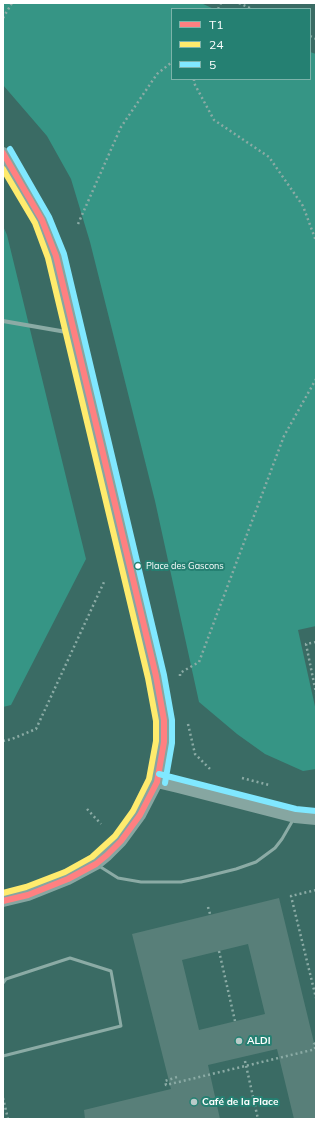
<!DOCTYPE html>
<meta charset="utf-8">
<style>
body{margin:0}
#map{position:relative;width:319px;height:1122px;overflow:hidden;background:#3a6b64;font-family:Mulish,sans-serif}
canvas{display:block}
.frame{position:absolute;inset:0;border:4px solid #fff;pointer-events:none}
.legend{position:absolute;left:171px;top:8px;width:140px;height:72px;box-sizing:border-box;background:#258072;border:1px solid #7cb3aa;margin:0;padding:5px 7px;list-style:none;font-size:12px;color:#fff}
.legend li{display:flex;align-items:center;gap:8px;height:20px}
.legend b{width:20px;border:1px solid #7cb3aa}
</style>
<div id="map">
<canvas width="319" height="1122"></canvas>
<div class="frame"></div>
<ul class="legend">
<li><b style="height:5px;background:#ff8081"></b>T1</li>
<li><b style="height:5px;background:#ffeb6d"></b>24</li>
<li><b style="height:5px;background:#80e8ff"></b>5</li>
</ul>
</div>
<script>
const context = document.querySelector('canvas').getContext('2d');
context.lineJoin = 'round';
function fill(path, color) {
  context.fillStyle = color;
  context.fill(path, 'evenodd');
}
function toPath(rows) {
  const path = new Path2D();
  for (const r of rows) {
    path.moveTo(r[0], r[1]);
    for (let i = 2; i < r.length; i += 2) path.lineTo(r[i], r[i + 1]);
  }
  return path;
}
function stroke(path, color, width, dash) {
  context.strokeStyle = color;
  context.lineWidth = width;
  context.lineCap = dash ? 'butt' : 'round';
  context.setLineDash(dash || []);
  context.stroke(path);
}
function write(font, color, halo, rows, align = 'center') {
  context.font = font + ' Mulish,sans-serif';
  context.lineWidth = 4;
  context.setLineDash([]);
  context.textBaseline = 'middle';
  context.strokeStyle = halo;
  context.fillStyle = color;
  for (const [text, x, y, turn = 0] of rows) {
    context.save();
    context.translate(x, y);
    context.rotate((+turn || 0) * Math.PI / 180);
    context.textAlign = isNaN(turn) ? turn : align;
    if (halo) context.strokeText(text, 0, 0);
    context.fillText(text, 0, 0);
    context.restore();
  }
}
const green = toPath([
 [3,3,201,3,214,9,172,9,172,79,310,79,310,52,316,54,316,626,298,630,316,711,316,769,303,771,265,754,237,734,199,702,155,501,90,242,71,179,47,136,3,85],
 [3,226,7,235,86,559,11,705,3,707]
]);
const building = toPath([
 [279,898,316,1051,316,1119,294,1119,277,1049,208,1065,220,1119,85,1119,84,1110,171,1089,132,934],
 [248,944,265,1014,199,1030,182,960]
]);
const path = toPath([
 [239,3,252,9],
 [218,9,221,3],
 [3,18,12,3],
 [310,36,316,39],
 [194,79,194,83,214,120,269,157,303,206,316,241],
 [78,224,121,127,157,74,172,62],
 [316,642,306,644,316,693],
 [180,676,180,673,199,662,284,436,316,379],
 [188,724,195,754,212,771],
 [3,741,12,739,36,729,104,582],
 [242,778,269,785],
 [87,809,101,824],
 [316,890,291,896,316,998],
 [208,907,210,914],
 [219,951,235,1021],
 [316,1048,315,1048,314,1044,316,1043],
 [245,1061,258,1119],
 [177,1077,165,1081,166,1085,316,1049],
 [3,1098,8,1119]
]);
const lane = toPath([
 [99,866,118,878,141,882,181,882,200,878,236,869,256,862,275,848,282,839,293,820],
 [3,983,6,979,70,958,111,971,121,1026,3,1056]
]);
const street = toPath([
 [3,321,72,333]
]);
const secondary = toPath([
 [3,153,42,220,56,256,156,676,164,720,164,742,157,782,140,815,121,841,107,855,96,864,68,879,28,895,3,901],
 [157,782,178,787,295,817,316,819]
]);
const bus1 = toPath([
 [3,153,42,220,56,256,156,676,164,720,164,742,157,782,140,815,121,841,107,855,96,864,68,879,28,895,3,901]
]);
const bus2 = toPath([
 [3,169,35,223,48,258,148,678,156,721,156,741,149,779,133,811,115,836,92,857,65,872,26,887,3,893]
]);
const bus3 = toPath([
 [10,149,49,217,64,254,164,675,172,720,172,743,165,783],
 [159,774,296,809,316,811]
]);
const markers = [
 [138,566,3.5,"#fff"],
 [239,1041,4,"#bacbc9"],
 [194,1102,4,"#bacbc9"]
];
const busNames = [
 ["Place des Gascons",146,566]
];
const poiNames = [
 ["ALDI",247,1041],
 ["Café de la Place",202,1102]
];
fill(green, '#369585');
fill(building, '#587f79');
stroke(path, '#8baba5', 2.5, [2, 3]);
stroke(lane, '#8baba5', 3);
stroke(street, '#8baba5', 4);
stroke(secondary, '#86a6a1', 12);
stroke(bus1, '#ff8081', 6);
stroke(bus2, '#ffeb6d', 6);
stroke(bus3, '#80e8ff', 6);
for (const [x, y, r, color] of markers) {
  const dot = new Path2D();
  dot.arc(x, y, r, 0, 2 * Math.PI);
  context.fillStyle = color;
  context.fill(dot);
  stroke(dot, '#258072', 1.5);
}
write('9px', '#fff', '#258072', busNames, 'left');
write('bold 10px', '#fff', '#258072', poiNames, 'left');
</script>
